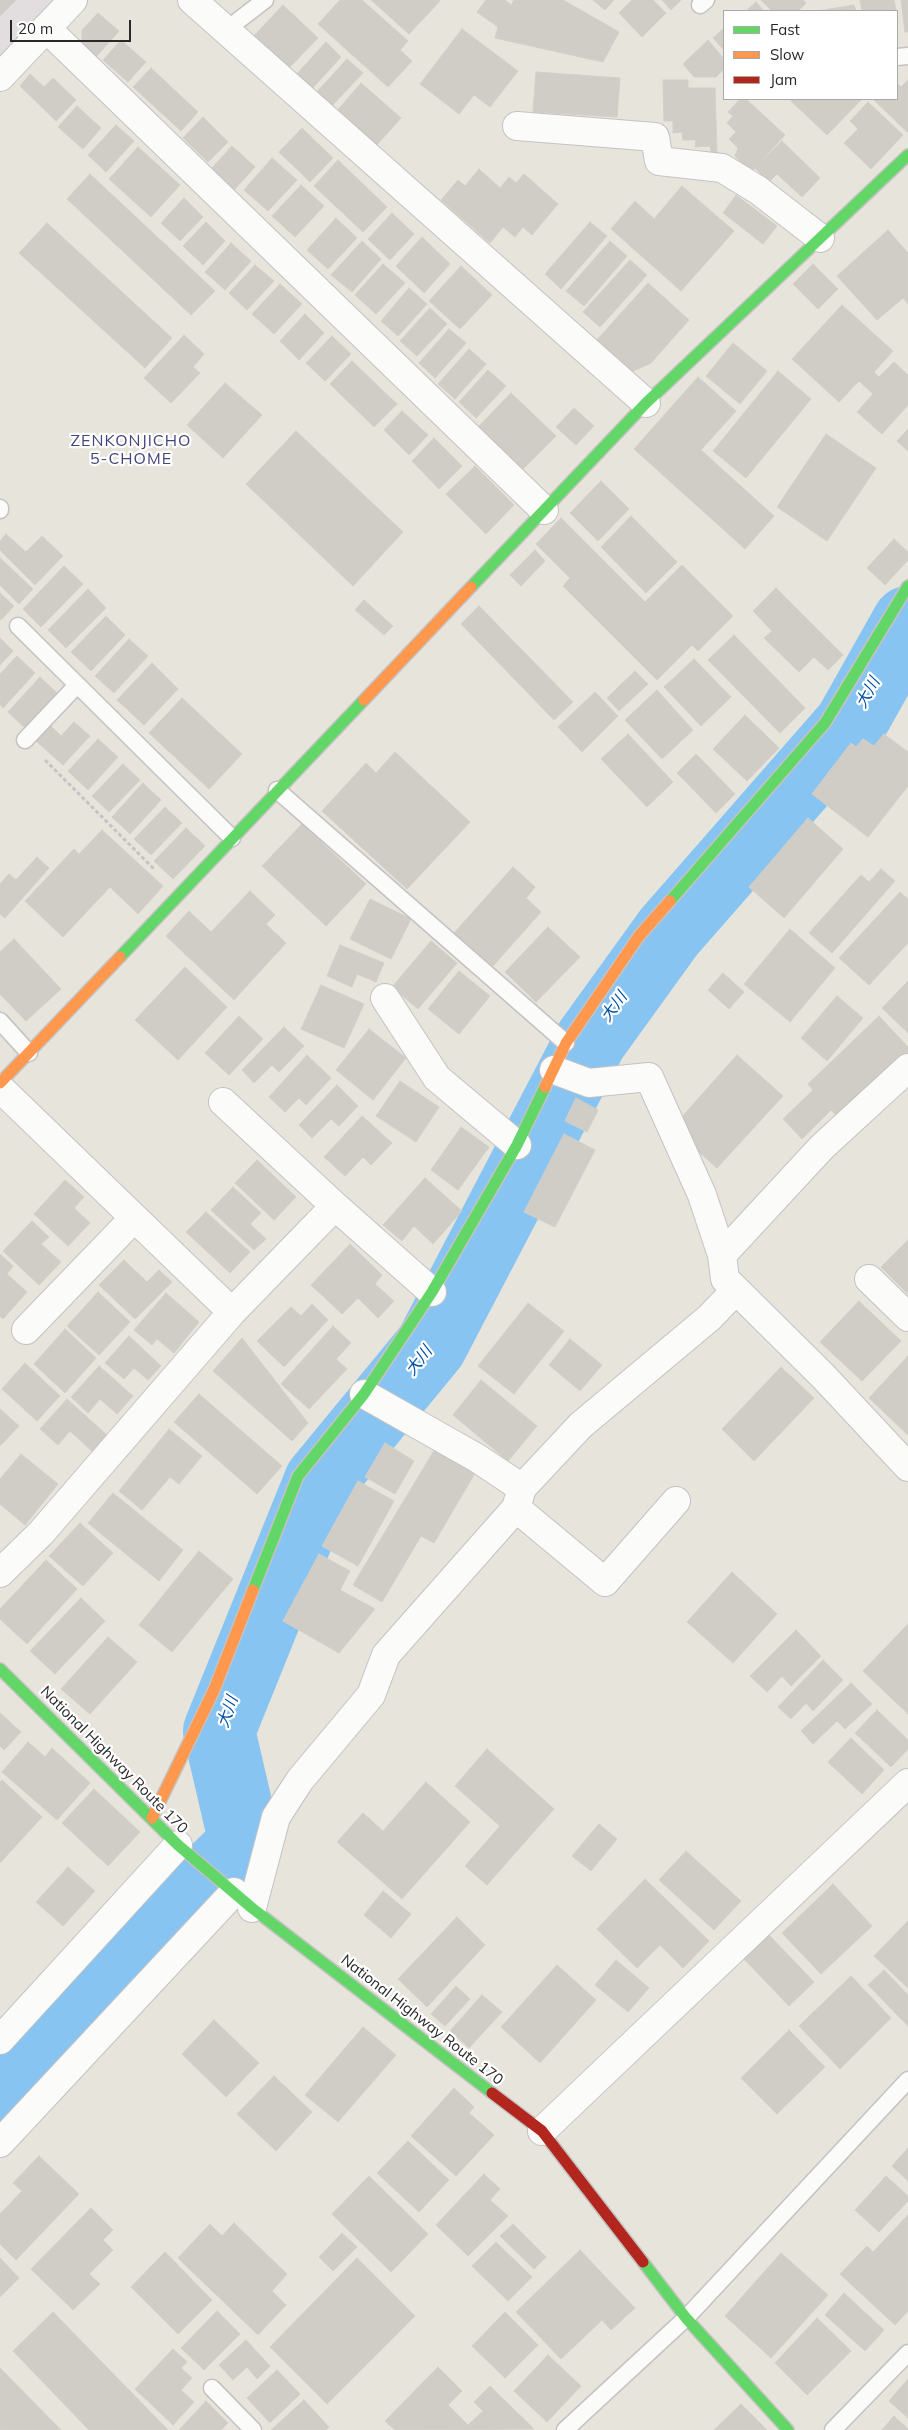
<!DOCTYPE html>
<meta charset="utf-8">
<style>
body{margin:0}
#map{position:relative;width:908px;height:2430px;overflow:hidden;background:#e7e4dc;font-family:Mulish,sans-serif}
canvas{display:block}
.legend{position:absolute;left:723px;top:10px;width:175px;height:90px;box-sizing:border-box;background:#fff;border:1px solid #a9a9a9;margin:0;padding:6px 9px;list-style:none;font-size:15px;color:#282828}
.legend li{display:flex;align-items:center;gap:10px;height:25px}
.legend b{width:25px;border:1px solid #a9a9a9}
.scale{position:absolute;left:10px;top:20px;width:121px;height:22px;box-sizing:border-box;border:2px solid #282828;border-top:0;padding-left:6px;font-size:15px;line-height:18px;white-space:nowrap;color:#282828;-webkit-text-stroke:4px #fff;paint-order:stroke}
</style>
<div id="map">
<canvas width="908" height="2430"></canvas>
<ul class="legend">
<li><b style="height:6px;background:#63d668"></b>Fast</li>
<li><b style="height:6px;background:#ff974d"></b>Slow</li>
<li><b style="height:6px;background:#b3261e"></b>Jam</li>
</ul>
<div class="scale">20 m</div>
</div>
<script>
const context = document.querySelector('canvas').getContext('2d');
context.lineJoin = 'round';
function fill(path, color) {
  context.fillStyle = color;
  context.fill(path, 'evenodd');
}
function toPath(rows) {
  const path = new Path2D();
  for (const r of rows) {
    path.moveTo(r[0], r[1]);
    for (let i = 2; i < r.length; i += 2) path.lineTo(r[i], r[i + 1]);
  }
  return path;
}
function stroke(path, color, width, dash) {
  context.strokeStyle = color;
  context.lineWidth = width;
  context.lineCap = dash ? 'butt' : 'round';
  context.setLineDash(dash || []);
  context.stroke(path);
}
function write(font, color, halo, rows, align = 'center') {
  context.font = font + ' Mulish,"Noto Sans JP",sans-serif';
  context.lineWidth = 4.5;
  context.setLineDash([]);
  context.textBaseline = 'middle';
  context.strokeStyle = halo;
  context.fillStyle = color;
  for (const [text, x, y, turn = 0] of rows) {
    context.save();
    context.translate(x, y);
    context.rotate((+turn || 0) * Math.PI / 180);
    context.textAlign = isNaN(turn) ? turn : align;
    if (halo) context.strokeText(text, 0, 0);
    context.fillText(text, 0, 0);
    context.restore();
  }
}
const industrial = toPath([
 [0,0,59,0,0,59]
]);
const river = toPath([
 [0,2095,150,1936,245,1843,219,1731,320,1481,431,1346,591,1040,669,932,850,725,908,622]
]);
const building = toPath([
 [0,0,16,0,0,16,0,0],
 [340,0,362,0,408,41,400,50,412,61,388,87,318,24,340,0],
 [371,0,439,0,440,1,409,34,371,0],
 [486,0,505,0,511,5,514,0,563,0,619,32,603,62,495,38,498,27,477,12,486,0],
 [593,0,614,0,605,10,593,0],
 [632,0,653,0,666,13,642,37,619,13,632,0],
 [662,0,681,0,671,10,662,0],
 [761,0,803,0,806,3,798,11,772,11,761,0],
 [860,0,894,0,896,11,862,11,860,0],
 [901,0,908,0,908,32,905,32,901,0],
 [756,2,764,11,746,11,756,2],
 [283,5,318,38,287,70,252,38,283,5],
 [854,5,856,11,818,11,854,5],
 [98,13,119,31,96,57,82,44,82,30,98,13],
 [724,28,724,50,713,38,724,28],
 [462,29,518,71,490,107,474,95,459,114,420,84,462,29],
 [121,40,146,62,128,82,103,60,121,40],
 [708,40,724,59,724,69,716,77,694,77,683,64,708,40],
 [326,42,341,57,308,93,293,78,326,42],
 [347,59,363,73,328,110,313,96,347,59],
 [151,68,198,112,181,131,133,87,151,68],
 [536,72,620,78,617,117,533,112,536,72],
 [30,74,44,87,53,78,76,100,56,121,20,86,30,74],
 [663,80,688,80,688,88,715,88,717,153,711,153,710,146,695,147,696,140,683,140,682,132,673,133,673,121,664,121,663,80],
 [908,80,908,131,907,132,873,99,897,99,897,83,901,87,908,80],
 [361,83,401,118,375,147,336,112,361,83],
 [740,99,746,99,785,135,751,172,735,156,738,148,729,139,736,132,727,123,733,116,728,112,740,99],
 [793,99,862,99,827,135,791,101,793,99],
 [868,102,903,135,871,169,844,143,858,129,850,121,868,102],
 [77,106,101,128,83,149,58,127,77,106],
 [203,117,228,142,208,162,183,138,203,117],
 [116,125,134,141,106,172,88,155,116,125],
 [302,128,333,158,310,182,279,152,302,128],
 [782,141,820,178,802,197,777,174,769,182,755,168,782,141],
 [232,146,255,167,234,190,211,169,232,146],
 [138,147,180,185,151,217,109,179,138,147],
 [272,158,297,180,268,211,244,190,272,158],
 [338,160,387,207,363,232,314,186,338,160],
 [479,169,500,188,509,177,516,183,524,174,558,204,532,235,523,227,515,237,503,227,490,243,441,200,458,180,465,186,479,169],
 [90,174,215,291,191,315,67,199,90,174],
 [301,185,324,206,295,237,272,216,301,185],
 [682,186,734,231,681,291,611,229,635,201,654,219,682,186],
 [736,195,777,226,763,244,723,213,736,195],
 [184,198,203,217,180,241,161,223,184,198],
 [392,213,414,234,390,260,368,239,392,213],
 [336,218,357,238,328,269,307,250,336,218],
 [206,222,225,241,203,265,183,246,206,222],
 [590,222,607,236,561,289,545,274,590,222],
 [47,223,172,338,145,368,19,253,47,223],
 [888,230,908,253,908,304,903,298,877,320,837,276,888,230],
 [422,237,450,264,424,293,396,266,422,237],
 [362,241,381,259,352,292,331,275,362,241],
 [610,241,627,256,584,306,566,291,610,241],
 [231,243,251,261,225,290,205,272,231,243],
 [630,260,647,275,600,327,583,312,630,260],
 [383,264,405,283,376,314,355,295,383,264],
 [813,264,838,289,818,309,793,284,813,264],
 [255,265,274,281,247,310,229,293,255,265],
 [461,266,492,295,460,329,429,301,461,266],
 [648,283,689,320,651,363,631,372,596,341,648,283],
 [280,284,302,304,274,334,252,314,280,284],
 [409,288,427,304,398,336,381,321,409,288],
 [842,305,893,351,874,372,879,377,894,362,908,375,908,405,882,434,857,412,873,394,859,381,839,402,792,359,842,305],
 [430,308,447,324,417,356,400,341,430,308],
 [305,314,324,333,299,360,280,341,305,314],
 [449,329,466,343,435,378,419,363,449,329],
 [184,335,204,354,193,367,200,373,171,403,144,378,184,335],
 [332,336,351,354,325,381,306,363,332,336],
 [733,343,767,371,740,404,706,376,733,343],
 [469,349,486,364,455,399,438,384,469,349],
 [352,361,397,404,374,427,330,384,352,361],
 [488,370,506,386,476,418,459,402,488,370],
 [778,371,811,399,746,478,713,451,778,371],
 [698,377,736,411,701,450,774,516,745,549,634,449,698,377],
 [225,383,262,415,223,458,187,425,225,383],
 [511,393,556,436,522,470,478,427,511,393],
 [574,408,594,426,576,445,556,427,574,408],
 [402,411,428,435,409,455,384,430,402,411],
 [908,429,908,451,897,441,908,429],
 [296,431,403,532,353,586,246,484,296,431],
 [826,434,876,468,827,541,777,507,826,434],
 [434,438,462,466,439,489,412,461,434,438],
 [475,466,514,505,486,534,446,494,475,466],
 [601,481,629,509,598,541,570,513,601,481],
 [631,516,677,562,646,593,601,547,631,516],
 [561,518,645,602,682,565,733,616,698,651,692,645,657,680,563,586,570,578,536,544,561,518],
 [6,534,26,552,42,536,63,556,35,585,0,550,0,541,6,534],
 [894,539,908,552,908,560,885,585,867,568,894,539],
 [535,550,545,561,521,586,510,575,535,550],
 [0,558,33,589,19,604,0,585,0,558],
 [64,566,83,584,41,627,23,609,64,566],
 [776,588,843,655,828,670,814,657,799,672,764,638,772,631,753,611,776,588],
 [88,589,106,608,66,648,48,630,88,589],
 [0,593,14,606,1,620,0,619,0,593],
 [364,600,393,626,384,635,355,610,364,600],
 [479,606,573,702,554,720,461,624,479,606],
 [106,616,125,635,91,671,71,652,106,616],
 [734,635,805,708,780,733,708,660,734,635],
 [0,638,13,651,0,665,0,638],
 [129,639,148,656,114,693,95,676,129,639],
 [17,656,35,673,3,708,0,704,0,674,17,656],
 [694,659,731,697,701,726,664,687,694,659],
 [152,663,178,689,144,725,117,700,152,663],
 [635,671,648,684,619,711,607,698,635,671],
 [40,677,58,694,26,729,8,712,40,677],
 [657,690,693,730,662,759,625,720,657,690],
 [595,692,618,716,582,752,558,727,595,692],
 [182,698,242,754,209,789,149,733,182,698],
 [745,715,779,748,747,781,713,749,745,715],
 [74,722,90,736,63,765,36,741,50,725,61,736,74,722],
 [628,734,673,782,647,807,601,759,628,734],
 [884,734,908,752,908,786,868,837,812,794,851,743,856,747,863,739,874,746,884,734],
 [98,739,118,757,88,790,68,771,98,739],
 [395,752,470,822,407,889,322,811,366,763,376,773,395,752],
 [696,754,735,794,716,813,677,773,696,754],
 [123,764,140,780,109,812,92,796,123,764],
 [143,783,161,800,130,834,112,817,143,783],
 [165,807,182,823,151,855,134,839,165,807],
 [808,818,843,849,784,918,749,887,808,818],
 [302,824,366,884,326,926,262,866,302,824],
 [186,828,205,846,173,879,154,861,186,828],
 [102,830,163,886,138,914,110,887,63,937,25,901,74,849,79,854,102,830],
 [37,857,49,868,5,918,0,914,0,884,9,874,16,880,37,857],
 [513,867,535,887,526,898,541,912,493,966,454,933,513,867],
 [881,869,895,881,832,953,809,933,861,875,869,882,881,869],
 [250,891,275,915,266,924,286,943,234,1000,166,936,189,911,211,932,250,891],
 [900,892,908,899,908,943,869,985,839,958,900,892],
 [370,899,411,919,391,959,350,939,370,899],
 [548,927,580,957,536,1002,505,972,548,927],
 [790,929,835,968,790,1022,744,984,790,929],
 [14,939,61,989,26,1021,0,994,0,952,14,939],
 [431,941,457,963,418,1009,392,987,431,941],
 [340,945,384,963,376,982,357,974,352,987,327,976,340,945],
 [185,967,227,1007,178,1060,135,1020,185,967],
 [459,971,490,996,459,1034,428,1009,459,971],
 [723,973,744,992,729,1009,708,990,723,973],
 [908,981,908,1033,882,1008,908,981],
 [321,985,364,1004,344,1048,301,1029,321,985],
 [837,996,863,1018,827,1061,801,1038,837,996],
 [239,1016,263,1039,229,1075,205,1053,239,1016],
 [879,1016,908,1047,908,1057,841,1120,831,1110,802,1139,783,1119,813,1090,808,1084,879,1016],
 [284,1027,304,1046,279,1072,272,1065,254,1083,242,1070,284,1027],
 [369,1029,406,1058,373,1100,336,1070,369,1029],
 [307,1055,331,1078,306,1105,299,1098,285,1112,269,1097,307,1055],
 [737,1055,783,1096,717,1168,672,1128,737,1055],
 [400,1081,439,1107,416,1142,376,1116,400,1081],
 [337,1085,358,1106,339,1126,331,1119,312,1138,299,1125,337,1085],
 [576,1098,598,1110,587,1132,565,1121,576,1098],
 [362,1116,392,1143,371,1165,363,1157,345,1176,324,1157,362,1116],
 [461,1127,489,1147,458,1190,431,1170,461,1127],
 [564,1134,595,1150,555,1227,524,1212,564,1134],
 [257,1160,296,1197,274,1220,235,1183,257,1160],
 [425,1178,462,1211,433,1244,414,1226,402,1241,383,1225,425,1178],
 [65,1180,84,1197,74,1208,90,1223,68,1246,34,1214,65,1180],
 [233,1187,261,1213,250,1224,266,1239,254,1250,211,1210,233,1187],
 [206,1212,250,1252,230,1273,186,1232,206,1212],
 [32,1221,49,1237,41,1244,61,1262,39,1285,3,1251,32,1221],
 [908,1240,908,1294,881,1267,908,1240],
 [350,1244,382,1275,375,1284,394,1301,378,1318,358,1298,342,1314,311,1285,350,1244],
 [0,1254,13,1266,7,1274,27,1292,3,1319,0,1316,0,1254],
 [124,1260,147,1282,159,1270,172,1282,135,1319,99,1285,124,1260],
 [98,1292,130,1322,99,1355,67,1326,98,1292],
 [166,1293,199,1322,174,1353,157,1339,152,1345,134,1330,166,1293],
 [859,1301,901,1341,862,1381,820,1342,859,1301],
 [528,1303,564,1331,514,1394,478,1366,528,1303],
 [312,1304,328,1320,284,1367,257,1341,291,1307,301,1316,312,1304],
 [333,1326,351,1343,336,1359,347,1369,309,1409,281,1384,333,1326],
 [65,1329,96,1358,65,1393,34,1364,65,1329],
 [129,1336,161,1366,148,1380,134,1368,124,1379,105,1363,129,1336],
 [242,1338,308,1423,292,1441,213,1371,242,1338],
 [570,1339,602,1365,580,1391,549,1365,570,1339],
 [908,1356,908,1435,869,1398,908,1356],
 [25,1363,60,1396,37,1421,2,1389,25,1363],
 [99,1366,133,1396,117,1414,100,1399,88,1413,71,1397,99,1366],
 [781,1367,814,1398,754,1461,722,1429,781,1367],
 [481,1380,537,1426,508,1461,453,1415,481,1380],
 [199,1394,282,1466,257,1494,174,1422,199,1394],
 [67,1399,108,1436,93,1452,70,1431,58,1445,40,1429,67,1399],
 [0,1409,19,1426,0,1446,0,1409],
 [169,1429,202,1456,179,1484,170,1477,142,1510,119,1491,169,1429],
 [385,1443,414,1461,395,1494,365,1477,385,1443],
 [438,1444,478,1468,434,1543,421,1536,382,1602,353,1585,438,1444],
 [21,1454,58,1484,25,1525,0,1504,0,1479,21,1454],
 [358,1481,394,1501,358,1566,322,1546,358,1481],
 [113,1493,183,1550,159,1581,88,1523,113,1493],
 [80,1523,113,1553,83,1586,49,1556,80,1523],
 [199,1551,233,1579,172,1652,139,1625,199,1551],
 [319,1554,350,1571,340,1590,375,1609,339,1653,283,1621,319,1554],
 [46,1560,77,1589,27,1644,0,1619,0,1609,46,1560],
 [732,1572,777,1614,733,1663,687,1622,732,1572],
 [81,1598,105,1621,55,1674,30,1651,81,1598],
 [908,1624,908,1714,863,1671,908,1624],
 [796,1630,821,1656,791,1686,782,1676,767,1692,750,1676,796,1630],
 [108,1637,137,1662,90,1714,61,1689,108,1637],
 [823,1660,843,1680,813,1711,806,1703,791,1719,778,1707,823,1660],
 [851,1683,872,1704,845,1729,837,1721,813,1744,801,1731,851,1683],
 [877,1710,908,1740,908,1749,891,1767,855,1733,877,1710],
 [0,1713,21,1732,4,1750,0,1746,0,1713],
 [851,1738,884,1770,862,1794,828,1762,851,1738],
 [28,1742,45,1757,52,1748,90,1783,57,1820,2,1772,28,1742],
 [487,1749,554,1809,487,1885,465,1866,500,1826,455,1786,487,1749],
 [2,1780,42,1817,0,1863,0,1782,2,1780],
 [426,1782,470,1822,402,1899,337,1842,363,1813,383,1831,426,1782],
 [94,1789,140,1832,108,1866,62,1823,94,1789],
 [599,1824,617,1839,591,1871,572,1856,599,1824],
 [686,1851,741,1901,714,1930,659,1880,686,1851],
 [68,1867,95,1891,63,1926,36,1902,68,1867],
 [645,1879,709,1941,683,1968,660,1945,637,1968,597,1929,645,1879],
 [833,1884,872,1926,821,1974,782,1933,833,1884],
 [383,1891,411,1914,391,1938,364,1915,383,1891],
 [457,1917,485,1945,427,2007,398,1979,457,1917],
 [908,1921,908,1988,874,1956,908,1921],
 [769,1935,814,1982,789,2006,744,1959,769,1935],
 [616,1960,649,1988,628,2012,595,1985,616,1960],
 [557,1965,596,2000,540,2063,501,2027,557,1965],
 [884,1970,908,1995,908,2026,868,1985,884,1970],
 [851,1976,891,2018,840,2069,799,2026,851,1976],
 [456,1986,470,1999,445,2026,431,2014,456,1986],
 [482,1995,502,2012,469,2048,450,2031,482,1995],
 [214,2020,259,2063,226,2097,182,2054,214,2020],
 [363,2027,396,2055,338,2122,305,2095,363,2027],
 [789,2030,825,2067,777,2114,741,2078,789,2030],
 [274,2076,312,2112,276,2151,237,2114,274,2076],
 [454,2088,474,2107,469,2113,494,2135,456,2176,411,2136,454,2088],
 [408,2141,449,2180,419,2212,377,2173,408,2141],
 [908,2148,908,2181,892,2166,908,2148],
 [39,2156,79,2194,16,2260,0,2244,0,2214,22,2191,13,2183,39,2156],
 [484,2174,500,2189,490,2200,508,2216,468,2256,436,2225,484,2174],
 [369,2176,428,2234,391,2272,332,2214,369,2176],
 [886,2176,908,2196,908,2201,879,2232,855,2210,886,2176],
 [91,2208,113,2230,103,2240,113,2250,89,2274,100,2284,73,2310,31,2269,91,2208],
 [908,2215,908,2311,895,2325,840,2274,867,2246,873,2252,908,2215],
 [234,2223,287,2274,272,2291,286,2305,258,2335,178,2258,210,2224,222,2236,234,2223],
 [513,2224,546,2257,534,2269,500,2236,513,2224],
 [342,2233,357,2247,333,2271,319,2257,342,2233],
 [496,2242,532,2277,508,2301,472,2266,496,2242],
 [580,2250,635,2308,611,2330,602,2320,561,2359,516,2312,580,2250],
 [165,2252,212,2300,178,2334,131,2287,165,2252],
 [781,2253,828,2295,771,2358,725,2316,781,2253],
 [0,2258,19,2278,0,2297,0,2258],
 [357,2258,415,2316,327,2404,270,2347,357,2258],
 [844,2293,884,2330,865,2351,825,2315,844,2293],
 [217,2311,240,2334,204,2370,181,2348,217,2311],
 [53,2312,168,2430,89,2430,13,2351,53,2312],
 [505,2312,538,2345,505,2378,472,2346,505,2312],
 [817,2318,851,2351,807,2395,775,2363,817,2318],
 [246,2340,270,2366,257,2379,247,2367,233,2380,219,2365,246,2340],
 [173,2349,187,2362,181,2368,192,2378,181,2390,194,2402,173,2425,135,2389,173,2349],
 [548,2355,581,2386,547,2422,514,2391,548,2355],
 [438,2367,462,2391,448,2405,468,2425,483,2411,474,2402,490,2386,534,2429,395,2430,385,2421,438,2367],
 [0,2368,61,2430,0,2430,0,2368],
 [277,2370,300,2394,270,2423,247,2398,277,2370],
 [908,2379,908,2418,889,2401,908,2379],
 [304,2400,329,2427,326,2430,271,2430,304,2400],
 [206,2401,228,2423,221,2430,179,2430,206,2401],
 [741,2404,767,2430,714,2430,741,2404],
 [894,2416,908,2429,908,2430,882,2430,894,2416]
]);
const path = toPath([
 [45,760,155,870]
]);
const lane = toPath([
 [700,5,706,0],
 [226,30,265,0],
 [897,57,908,56],
 [0,508,0,510],
 [18,626,232,838],
 [25,740,77,685],
 [277,790,566,1043],
 [0,1021,29,1053],
 [212,2388,253,2430],
 [565,2430,686,2318,908,2080],
 [833,2430,908,2353]
]);
const street = toPath([
 [192,0,646,403],
 [46,28,544,510],
 [0,77,73,0],
 [517,126,655,137,659,161,722,168,758,190,820,238],
 [385,998,437,1078,517,1145],
 [554,1070,589,1083,649,1077,702,1195,722,1255,725,1279,823,1376,908,1467],
 [0,1088,232,1312],
 [223,1102,335,1206],
 [722,1255,822,1147,908,1068],
 [869,1279,908,1317],
 [26,1330,134,1218],
 [364,1394,477,1458,522,1488],
 [516,1508,605,1582,676,1501],
 [0,1573,41,1533,232,1312,335,1206,432,1292],
 [252,1908,276,1817,300,1780,371,1695,386,1655,516,1508,522,1488,581,1425,709,1318,736,1290],
 [0,2040,178,1845],
 [542,2131,908,1783],
 [0,2143,234,1892]
]);
const fast = toPath([
 [471,587,646,403,908,155],
 [670,901,825,723,908,586],
 [120,957,364,700],
 [253,1590,298,1476,364,1394,432,1292,517,1145,545,1087],
 [0,1669,178,1845,252,1908,492,2093],
 [643,2262,686,2318,788,2430]
]);
const slow = toPath([
 [364,700,471,587],
 [0,1083,120,957],
 [545,1087,566,1043,639,936,670,901],
 [152,1818,214,1690,253,1590]
]);
const jam = toPath([
 [492,2093,542,2131,643,2262]
]);
const streetNames = [
 ["National Highway Route 170",114,1760,45],
 ["National Highway Route 170",422,2020,38]
];
const neighbourhoodNames = [
 ["ZENKONJICHO",131,441],
 ["5-CHOME",131,459]
];
const waterNames = [
 ["大川",868,693,-61],
 ["大川",614,1007,-54],
 ["大川",419,1361,-52],
 ["大川",228,1712,-71]
];
fill(industrial, '#e2dee0');
stroke(river, '#87c4f2', 72);
fill(building, '#d0cdc7');
stroke(building, '#d2cfc8', 1);
stroke(lane, '#c4c2c3', 19);
stroke(street, '#c4c2c3', 30);
stroke(fast, '#c4c2c3', 14);
stroke(slow, '#c4c2c3', 14);
stroke(jam, '#c4c2c3', 14);
stroke(path, '#c5c4c3', 3, [4, 2.5]);
stroke(lane, '#fbfbfa', 16);
stroke(street, '#fbfbfa', 28);
stroke(fast, '#63d668', 11);
stroke(slow, '#ff974d', 11);
stroke(jam, '#b3261e', 11);
write('15px', '#282828', '#fff', streetNames);
context.letterSpacing = '1px';
write('16px', '#44457d', '#fff', neighbourhoodNames);
context.letterSpacing = '0px';
write('italic 16px', '#0050a4', '#fff', waterNames);
</script>
